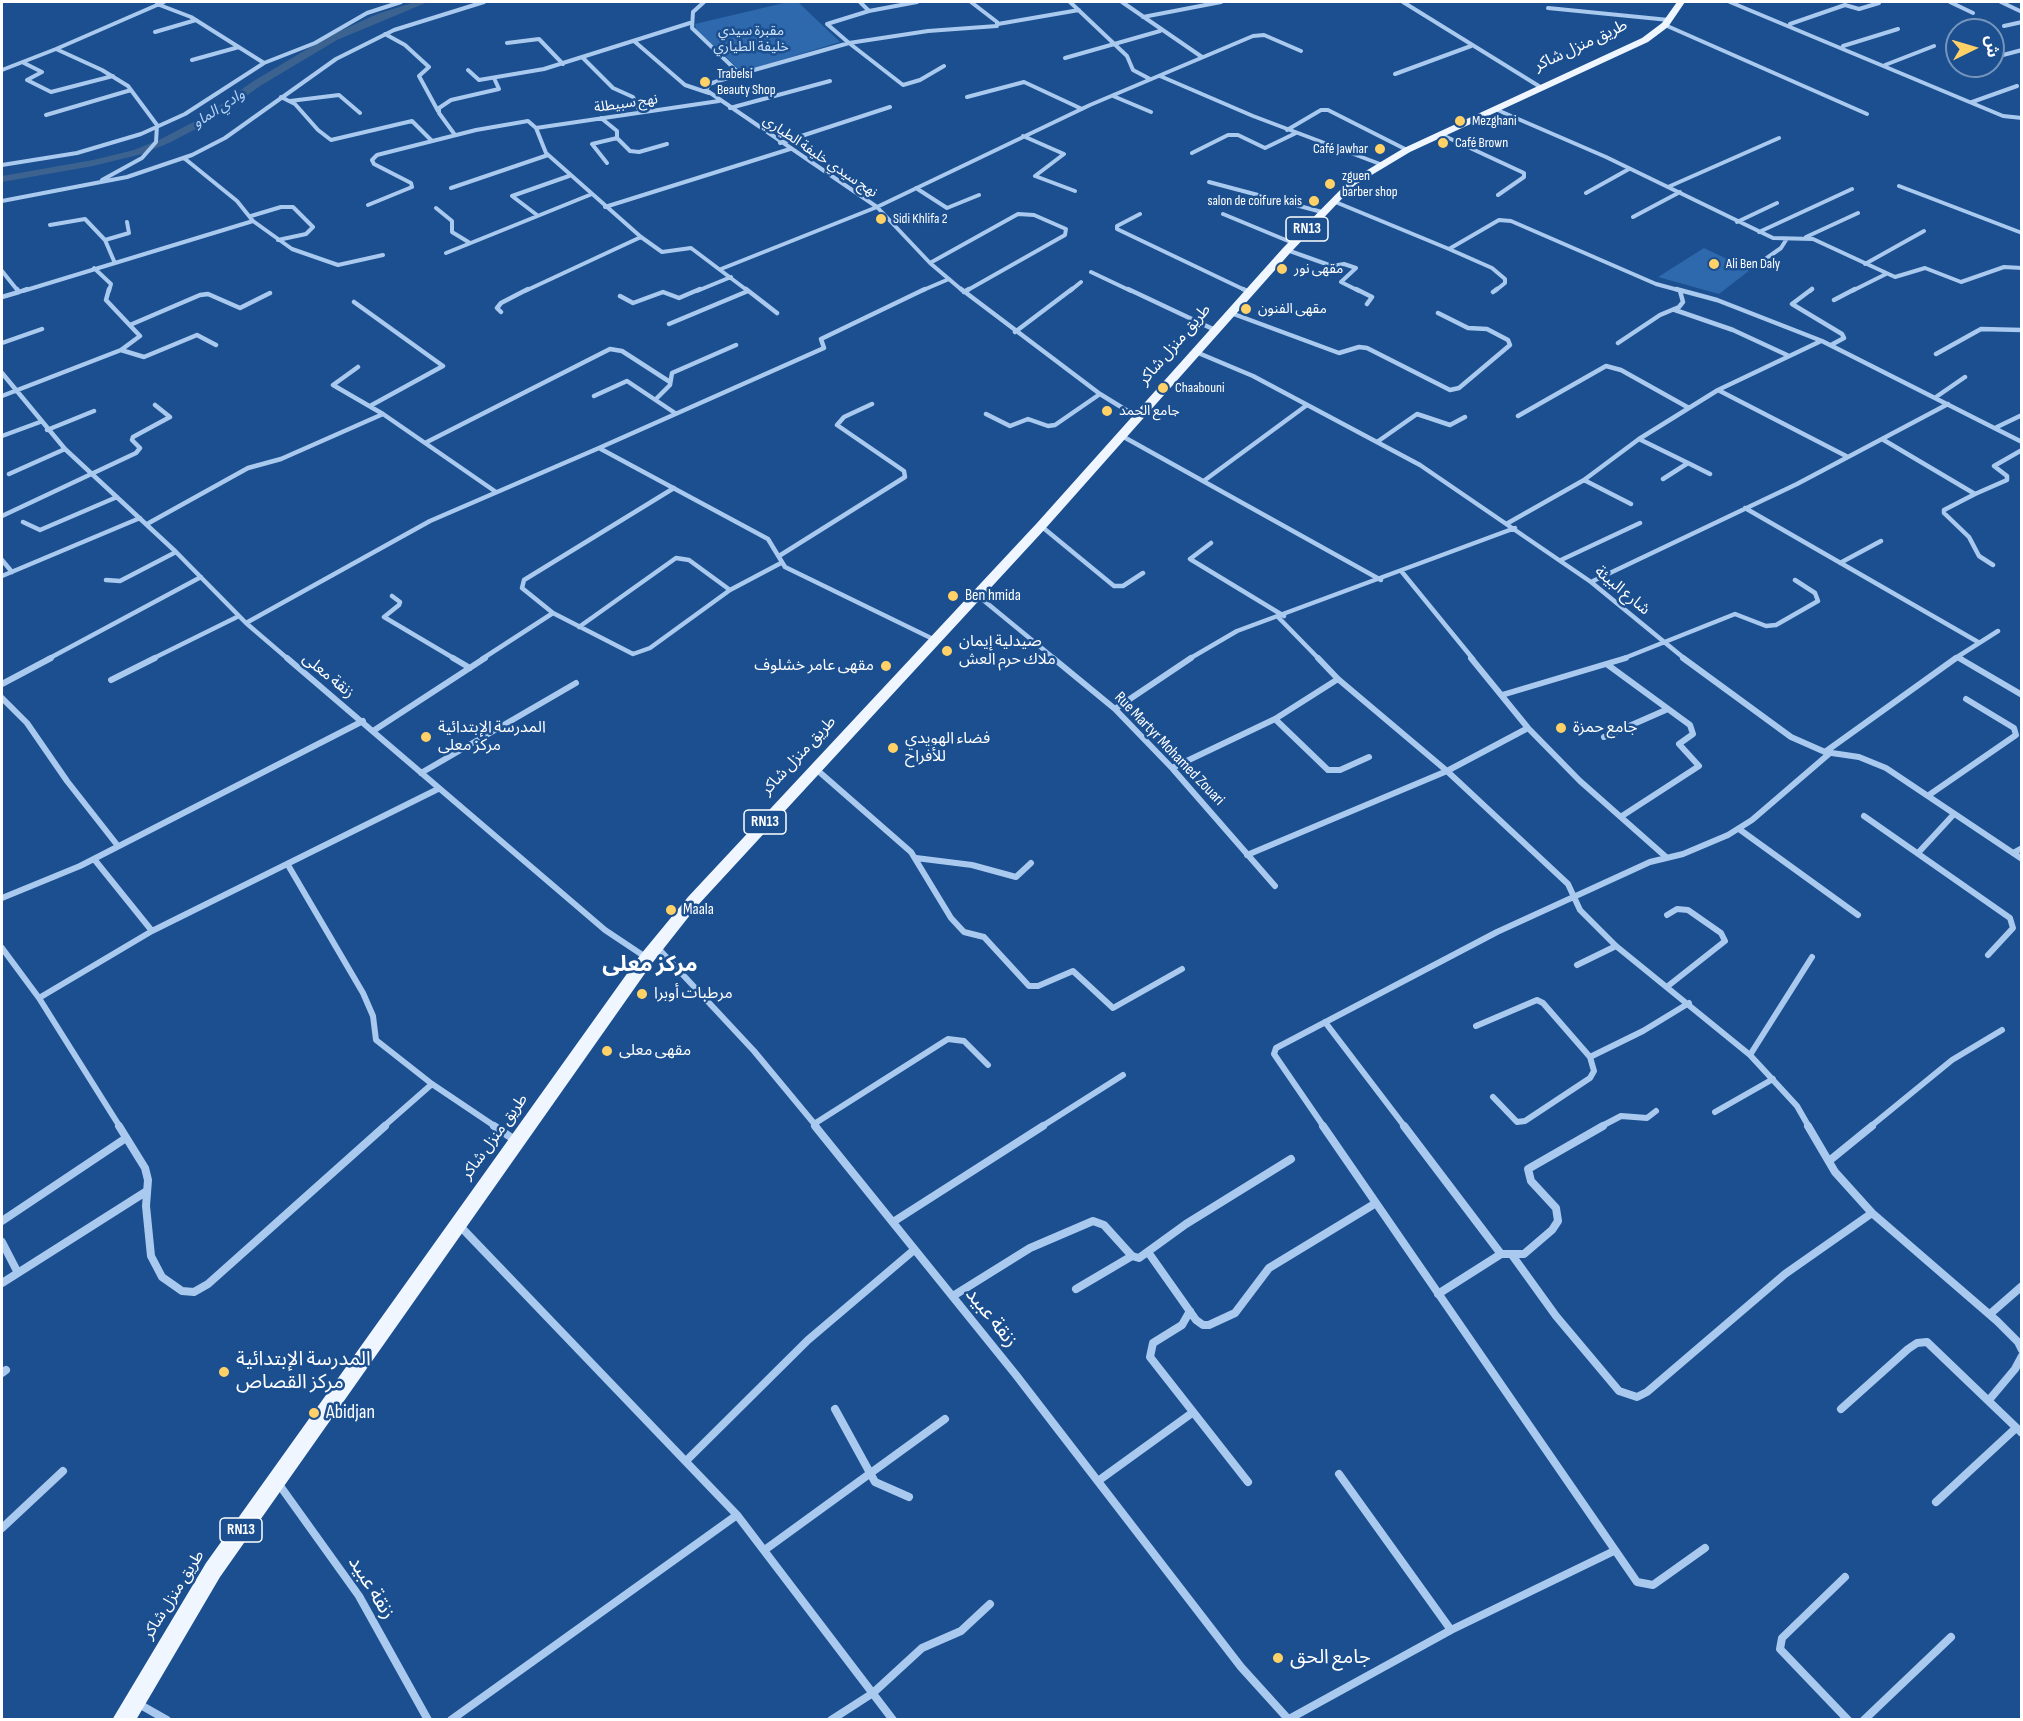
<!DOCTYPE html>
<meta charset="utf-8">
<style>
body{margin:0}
#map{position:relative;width:2023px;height:1721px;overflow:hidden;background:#1b4f8f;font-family:"Sofia Sans Condensed","Noto Sans Arabic",sans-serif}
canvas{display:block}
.frame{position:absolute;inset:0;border:3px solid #fff;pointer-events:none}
.north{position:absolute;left:1945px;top:18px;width:60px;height:60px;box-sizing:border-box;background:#1b4f8f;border:2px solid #7695bc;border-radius:50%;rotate:85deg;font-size:16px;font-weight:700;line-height:24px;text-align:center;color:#fff}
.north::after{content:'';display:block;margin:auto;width:21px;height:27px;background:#ffd166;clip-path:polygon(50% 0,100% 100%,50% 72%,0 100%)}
</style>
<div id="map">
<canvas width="2023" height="1721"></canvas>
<div class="frame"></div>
<div class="north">ش</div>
</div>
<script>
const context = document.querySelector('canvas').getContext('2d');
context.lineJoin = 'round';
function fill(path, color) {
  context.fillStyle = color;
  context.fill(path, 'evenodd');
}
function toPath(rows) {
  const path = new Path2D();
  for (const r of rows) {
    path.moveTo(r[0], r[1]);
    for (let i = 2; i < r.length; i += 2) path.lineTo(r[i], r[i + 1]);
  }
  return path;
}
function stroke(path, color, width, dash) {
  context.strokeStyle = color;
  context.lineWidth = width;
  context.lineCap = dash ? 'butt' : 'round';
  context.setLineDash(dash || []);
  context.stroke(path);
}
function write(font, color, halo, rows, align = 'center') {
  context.font = font + ' "Sofia Sans Condensed","Noto Sans Arabic",sans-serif';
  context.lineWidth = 5;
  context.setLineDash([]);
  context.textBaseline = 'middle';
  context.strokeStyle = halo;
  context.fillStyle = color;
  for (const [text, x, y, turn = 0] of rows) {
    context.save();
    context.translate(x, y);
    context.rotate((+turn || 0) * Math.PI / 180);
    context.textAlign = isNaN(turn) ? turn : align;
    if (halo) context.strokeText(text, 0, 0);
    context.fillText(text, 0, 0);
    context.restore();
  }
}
const green = toPath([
 [788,2,798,2,840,42,746,71,741,71,696,29,695,24],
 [1704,248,1750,270,1719,294,1658,277]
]);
const river = toPath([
 [415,2,428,2,337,40,260,86,213,120,169,143,142,154,93,166,2,182,2,176,93,160,134,150,161,139,205,116,252,82,329,36,377,14,415,2]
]);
const minorFar3 = toPath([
 [704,2,693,12,692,28,740,74,709,84,706,90,877,207,930,263,963,291],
 [860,2,869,11],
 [917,2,869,11,827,24,849,43,928,31,997,26,997,22,971,2],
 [1070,2,1127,56,1133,70,1150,79],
 [1122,2,1202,57],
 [1403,2,1542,88],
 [1730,2,2003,116,2022,118],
 [1950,2,1973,13],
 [2001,2,2022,12],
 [157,4,191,17,264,63],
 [1548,8,1669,20],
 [1143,17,1221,2],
 [998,24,1079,10],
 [1790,24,1845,5,1859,9,1879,3],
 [1665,25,1867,114],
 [2004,26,2022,22],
 [155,32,196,20],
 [385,34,405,45,429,67,419,76,438,111],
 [634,41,685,85,709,93],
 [507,43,539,39,563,64],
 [1843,46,1898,29],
 [56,49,164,2],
 [2003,55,2022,50],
 [583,58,613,88,633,97,640,112],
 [1065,58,1160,31],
 [192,60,239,47],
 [24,63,42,72,27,80,51,92,113,76],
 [1885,65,1934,46],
 [2,70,56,49,102,70,128,86,157,125,156,142,142,158,102,180],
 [468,70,479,80,544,69,690,23],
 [740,74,849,43,903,85,920,80,944,66],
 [1395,74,1471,46],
 [1160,76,1253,116,1380,164],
 [1113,96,1151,112],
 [281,97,295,104,318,130,331,140,412,121,432,141],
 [967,97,1024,82,1082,109],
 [290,101,339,95,360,113],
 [1972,102,2017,86],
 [730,108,830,81],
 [1495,109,1606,157,1773,238,1813,239,1895,277,1925,268,1961,282,2004,267,2022,268],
 [46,115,131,90],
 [601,118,617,131,617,138,630,151,639,152,667,144],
 [536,128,719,101],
 [1287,130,1321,110,1328,110,1407,150],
 [1440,134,1524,173,1524,177,1498,195],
 [455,135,439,113,439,108,451,100,499,89,494,78],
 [1023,136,1064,154,1035,176,1075,191],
 [780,143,890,107],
 [1192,153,1228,135,1238,135,1265,148,1296,133],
 [607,163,592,144,617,138],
 [2,165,77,153,141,134,185,114,264,63,315,43,367,13,401,2],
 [1209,182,1322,212],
 [1899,186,2022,233],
 [1668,187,1779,138],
 [451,188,548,155],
 [916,188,947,208,979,195],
 [1586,193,1629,169],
 [2,201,127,177,192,155,225,138,336,59,394,30,484,2],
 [1333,201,1449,249,1499,220,1511,221,1656,284,1682,291],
 [368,205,412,187,411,183,374,164,372,160,377,155,476,130,528,121,536,128,546,153,641,237,662,252,691,248,748,291],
 [605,207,790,149],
 [436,208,452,221,452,232,470,243],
 [1140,214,1117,226,1117,229,1247,291],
 [1223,214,1293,243],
 [537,215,512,196,569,176],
 [251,216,281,207,293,207,313,227,306,234,278,240],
 [1633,217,1680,192],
 [253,221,292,249,338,265,383,255],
 [1737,222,1777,203],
 [50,225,85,219,105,240,114,261],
 [1759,232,1852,189],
 [1806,237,1858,213],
 [105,240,129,233,127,222],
 [1449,249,1492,268,1505,279,1505,283,1495,291],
 [1287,250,1332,266,1344,264,1356,268,1341,282,1359,291],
 [446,253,592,194],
 [1764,260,1781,248,1786,240],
 [930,263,1018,214,1034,215,1066,229,1065,235,966,291],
 [1865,264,1924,231],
 [94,268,111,284,109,291],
 [721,269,877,207,1090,105,1253,36,1264,35,1301,51],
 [2,271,18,291],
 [1091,272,1131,291],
 [23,291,253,221,237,201,184,158],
 [525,291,641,237],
 [697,291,731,277],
 [921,291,949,279],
 [1070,291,1081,282],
 [1810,291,1812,289],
 [1852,291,1886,274]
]);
const minorFar2 = toPath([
 [746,289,777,313],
 [961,289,1100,394,1139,418],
 [1128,289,1215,330],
 [1243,289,1249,292],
 [1356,289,1372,297,1367,304],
 [1676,289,1717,300,1822,341,2022,442],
 [1812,289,1792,304,1842,334,1844,338,1831,345],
 [19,292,27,289],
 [964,292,969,289],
 [1493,292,1497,289],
 [620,296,633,303,663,292,679,298,700,289],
 [2,297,19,292,17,289],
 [1834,300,1855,289],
 [354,302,443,366,370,406],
 [1675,310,1733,330,1787,355],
 [501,312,497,308,501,303,528,289],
 [1231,313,1339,353,1359,347,1367,348,1450,390,1459,388,1510,345,1508,340,1487,329,1468,328,1438,313],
 [669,324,748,291],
 [130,325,200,295,208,294,240,308,270,293],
 [1015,332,1072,289],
 [2,343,42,329],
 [1618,343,1660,315,1679,307,1683,302,1680,291],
 [121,350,144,357,197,335,216,345],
 [1196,352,1253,376,1420,465,1591,582,1685,659],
 [1936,354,1981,329,2022,330],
 [358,367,333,385,383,414],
 [2,373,65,449,176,552,246,623,288,659],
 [1718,390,1848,457],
 [2,396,121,350,140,336,106,300,109,289],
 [594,396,627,381,675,413],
 [1936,397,1965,377],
 [656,399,670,385,672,373,736,345],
 [986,414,1010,426,1028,419,1048,426,1055,425,1100,394],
 [1518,416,1606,366,1621,370,1689,408],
 [1997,427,2022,415],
 [47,430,94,411],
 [2,436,40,422],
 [1122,436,1381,580],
 [1639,439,1688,463,1663,479],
 [1882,439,1975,494,1944,510,1944,513,1969,537,1979,556,1993,565],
 [427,442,610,349,622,351,670,382],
 [1377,442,1417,414,1450,425,1465,417],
 [599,448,824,348,821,339,925,289],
 [1688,463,1710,474],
 [9,474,65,449],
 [1205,480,1307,405],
 [1584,480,1631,504],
 [674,488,524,580,522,588,553,613,633,654,650,648,730,590,781,563],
 [1975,494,2007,480,2007,476,1994,466,2022,450],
 [1745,508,1978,642],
 [2,516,136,453,140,448,132,440,133,437,170,417,155,405],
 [23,522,40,530,117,497],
 [1508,523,1584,480,1639,439,1718,390,1821,341],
 [147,524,248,468,281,459,383,414,496,492],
 [1041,526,1114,586,1123,586,1143,573],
 [1211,543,1190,559,1284,616],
 [779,556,905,477,904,471,837,425,844,417,872,404],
 [2,560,12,572],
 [1561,560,1640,523],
 [1840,563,1881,541],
 [1402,572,1473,659],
 [2,576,140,518],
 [106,580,120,581,176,552],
 [1591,582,1797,484,1948,404],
 [977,595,1055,659],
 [392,596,400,602,399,605,384,617,455,659],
 [1279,618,1319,659],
 [246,623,430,521,599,448,768,539,785,567,935,640],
 [579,627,676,558,689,560,730,590],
 [1958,657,1962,659],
 [48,659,201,577],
 [152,659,239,616],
 [482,659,553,613],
 [1189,659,1237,631,1515,528],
 [1622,659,1735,614,1766,626,1776,625,1818,601,1815,593,1795,580],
 [1954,659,1998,631]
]);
const minorFar1 = toPath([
 [287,658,605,930,647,958],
 [453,658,470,668],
 [1053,658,1115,709,1172,768,1275,886],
 [1318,658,1338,679,1447,771,1528,728],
 [1471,658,1528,728,1580,781,1666,857],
 [1683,658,1791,737,1825,752,1859,757,1886,768,2022,859],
 [1959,658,2022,695],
 [1608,665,1690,725,1693,734,1679,744,1699,766,1622,816],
 [111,680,155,658],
 [2,684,51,658],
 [1502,695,1626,658],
 [2,698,27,723,67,781,118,846],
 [1115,709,1191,658],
 [1275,719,1328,770,1340,770,1369,757],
 [373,731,485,658],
 [1604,737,1668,709],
 [1825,752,1956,658],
 [1172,768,1275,719,1338,679],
 [816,769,911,852,951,918,964,932,984,937,1029,986,1038,986,1073,971,1113,1008,1182,969],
 [421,773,576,683],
 [1929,795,2016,735,2014,728,1966,699],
 [1864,816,2010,918,2013,928,1988,955],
 [1739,829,1858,915],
 [1918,853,1954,814],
 [2013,853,2022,848],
 [1247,855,1447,771,1568,884,1580,910,1616,946,1750,1055,1797,1106,1809,1127],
 [916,858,972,865,1016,877,1031,863],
 [94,859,152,931],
 [288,865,363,993,373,1016,376,1040,432,1084,496,1127],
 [2,898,80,866,363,721],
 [1667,915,1677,909,1688,910,1721,933,1725,941,1668,986],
 [657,947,754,1051,817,1127],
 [2,948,39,998,120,1127],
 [1577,965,1616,946],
 [39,998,152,931,438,789],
 [1325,1022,1405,1127],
 [1476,1026,1537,1000,1543,1003,1590,1057],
 [1750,1055,1812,957],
 [1493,1097,1517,1122,1525,1121,1590,1078,1594,1071,1590,1057,1643,1031,1689,1003],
 [1715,1112,1773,1079],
 [814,1124,948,1039,964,1041,988,1065],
 [383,1127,432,1084],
 [1041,1127,1123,1075],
 [1324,1127,1274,1054,1276,1048,1497,932,1650,862,1683,854,1728,835,1752,820,1830,753],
 [1600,1127,1621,1116,1647,1118,1656,1111],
 [1870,1127,1952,1060,2002,1030]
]);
const minor = toPath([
 [119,1126,145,1168,148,1180,146,1206,151,1256,162,1277,182,1291,194,1292,208,1284,385,1126],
 [494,1126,515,1140],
 [815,1126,1016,1375,1241,1667,1289,1720],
 [1323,1126,1637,1582,1653,1585,1705,1548],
 [1404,1126,1501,1254],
 [1808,1126,1835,1172,1872,1213,1997,1321,2018,1342,2022,1350],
 [1829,1161,1872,1126],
 [2,1221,126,1138],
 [893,1222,1043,1126],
 [459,1225,737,1515,893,1720],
 [2,1242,18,1273],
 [1148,1252,1196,1320,1203,1325,1209,1325,1235,1313,1269,1268,1376,1203],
 [1512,1255,1556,1316,1619,1391,1637,1397,1647,1392,1785,1274,1872,1213],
 [2,1283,147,1191],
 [1076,1289,1132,1256],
 [1438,1294,1501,1254,1524,1254,1552,1230,1558,1221,1556,1208,1531,1181,1528,1169,1603,1126],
 [953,1296,1030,1248,1093,1221,1104,1225,1132,1256,1139,1258,1186,1224,1291,1159],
 [1190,1311,1182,1325,1153,1343,1150,1357,1248,1482],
 [1990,1314,2022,1286],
 [2,1373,6,1370],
 [1989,1400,2015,1369,2022,1356],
 [835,1409,875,1482,909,1497],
 [1841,1409,1908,1349,1917,1343,1927,1342,2022,1433],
 [686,1461,808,1340,914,1250],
 [1339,1474,1451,1630],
 [1098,1481,1192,1413],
 [278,1483,359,1596,428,1720],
 [1936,1502,2016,1428],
 [2,1528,63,1471],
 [766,1549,945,1419],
 [1845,1577,1782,1638,1780,1649,1848,1720],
 [137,1703,167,1720],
 [1289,1719,1451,1630,1614,1551],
 [451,1720,737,1515],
 [831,1720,873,1693,922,1648,961,1631,990,1604],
 [1864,1720,1951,1637]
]);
const primary = toPath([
 [1677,2,1685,2,1668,27,1648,42,1410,152,1355,185,1291,252,1045,529,698,905,653,962,220,1577,136,1720,112,1720,206,1563,641,954,688,897,1037,523,1283,248,1349,181,1404,148,1642,38,1662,23,1677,2]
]);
const markers = [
 [705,82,6,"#ffd166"],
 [1460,121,6,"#ffd166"],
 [1443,143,6,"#ffd166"],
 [1380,149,6,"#ffd166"],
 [1330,184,6,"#ffd166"],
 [1314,201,6,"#ffd166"],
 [881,219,6,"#ffd166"],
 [1714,264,6,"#ffd166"],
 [1282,269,6,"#ffd166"],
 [1246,309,6,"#ffd166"],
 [1163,388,6,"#ffd166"],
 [1107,411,6,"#ffd166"],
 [953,596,6,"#ffd166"],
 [947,651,6,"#ffd166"],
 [886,666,6,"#ffd166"],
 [1561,728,6,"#ffd166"],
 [426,737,6,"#ffd166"],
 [893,748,6,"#ffd166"],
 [671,910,6,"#ffd166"],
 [642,994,6,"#ffd166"],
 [607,1051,6,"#ffd166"],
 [224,1372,6,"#ffd166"],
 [314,1413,6,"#ffd166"],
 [1278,1658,6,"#ffd166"]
];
const farParknames = [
 ["مقبرة سيدي",751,31],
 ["خليفة الطياري",751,47]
];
const farPoinames = [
 ["Trabelsi",717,74],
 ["Beauty Shop",717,90],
 ["Mezghani",1472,121],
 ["Café Brown",1455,143],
 ["Café Jawhar",1368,149,"right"],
 ["zguen",1342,176],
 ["barber shop",1342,192],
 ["salon de coifure kais",1302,201,"right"],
 ["Sidi Khlifa 2",893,219],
 ["Ali Ben Daly",1726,264],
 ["مقهى نور",1294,269],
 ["مقهى الفنون",1258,309],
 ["Chaabouni",1175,388],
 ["جامع الحمد",1119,411]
];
const farStreetnames = [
 ["نهج سبيطلة",626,104,-8],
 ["نهج سيدي خليفة الطياري",820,157,34]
];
const farWaternames = [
 ["وادي الماو",219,109,-33]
];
const shields = [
 [1307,229,42],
 [765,822,42],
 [241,1530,42]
];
const shieldNames = [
 ["RN13",1307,229],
 ["RN13",765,822],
 ["RN13",241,1530]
];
const streetNames = [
 ["طريق منزل شاكر",1581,46,-25],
 ["طريق منزل شاكر",1175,345,-49],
 ["شارع البيئة",1622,591,40],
 ["زنقة معلى",328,676,39],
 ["Rue Martyr Mohamed Zouari",1169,749,46],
 ["طريق منزل شاكر",799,756,-47],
 ["طريق منزل شاكر",495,1137,-54],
 ["طريق منزل شاكر",174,1595,-58]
];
const poiNames = [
 ["Ben hmida",965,596],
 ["صيدلية إيمان",959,642],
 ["ملاك حرم العش",959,660],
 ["مقهى عامر خشلوف",874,666,"right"],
 ["المدرسة الإبتدائية",438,728],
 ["مركز معلى",438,746],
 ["جامع حمزة",1573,728],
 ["فضاء الهويدي",905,739],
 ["للأفراح",905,757],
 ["Maala",683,910],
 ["مرطبات أوبرا",654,994],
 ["مقهى معلى",619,1051]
];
const nearStreetnames = [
 ["زنقة عبيد",991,1318,51],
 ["زنقة عبيد",371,1588,58]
];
const nearPoinames = [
 ["المدرسة الإبتدائية",236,1360],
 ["مركز القصاص",236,1383],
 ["Abidjan",326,1413],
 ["جامع الحق",1290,1658]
];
const districtNames = [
 ["مركز معلى",650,965]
];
fill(green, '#2e69ad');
fill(river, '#3c6290');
stroke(minorFar3, '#a9c9ee', 4);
stroke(minorFar2, '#a9c9ee', 4.5);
stroke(minorFar1, '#a9c9ee', 6);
stroke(minor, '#a9c9ee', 8);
fill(primary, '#f0f6ff');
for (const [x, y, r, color] of markers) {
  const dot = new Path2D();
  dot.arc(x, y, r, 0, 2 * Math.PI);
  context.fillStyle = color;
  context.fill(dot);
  stroke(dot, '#1b4f8f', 2);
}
write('14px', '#cfe3fa', '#1b4f8f', farParknames);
write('14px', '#fff', '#1b4f8f', farPoinames, 'left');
write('14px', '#fff', '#1b4f8f', farStreetnames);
write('italic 15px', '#b5d3f5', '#1b4f8f', farWaternames);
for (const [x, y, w] of shields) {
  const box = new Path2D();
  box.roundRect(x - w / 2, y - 12, w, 24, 4.5);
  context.fillStyle = '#1b4f8f';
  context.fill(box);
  stroke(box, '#fff', 1.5);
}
write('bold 15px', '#fff', null, shieldNames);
write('16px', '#fff', '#1b4f8f', streetNames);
write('16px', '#fff', '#1b4f8f', poiNames, 'left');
write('20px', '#fff', '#1b4f8f', nearStreetnames);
write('20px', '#fff', '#1b4f8f', nearPoinames, 'left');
write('bold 22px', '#fff', '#1b4f8f', districtNames);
</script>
